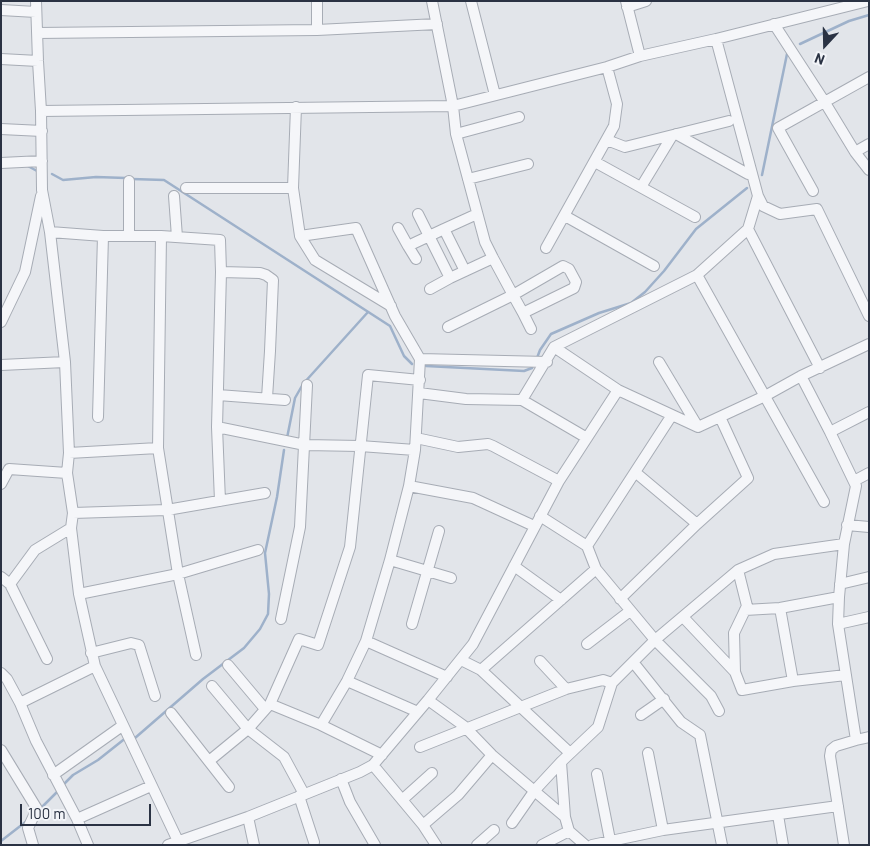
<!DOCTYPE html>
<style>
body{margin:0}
#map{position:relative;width:870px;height:846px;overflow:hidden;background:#e2e5ea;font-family:Barlow,sans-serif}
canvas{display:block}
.frame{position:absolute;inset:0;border:2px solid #2a3243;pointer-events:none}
.north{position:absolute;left:800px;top:20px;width:50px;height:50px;-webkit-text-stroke:4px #f2f4f8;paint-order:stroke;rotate:201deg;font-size:14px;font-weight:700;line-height:20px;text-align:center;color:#2a3243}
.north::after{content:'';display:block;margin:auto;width:18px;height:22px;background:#2a3243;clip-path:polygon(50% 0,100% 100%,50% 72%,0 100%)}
.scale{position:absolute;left:20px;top:804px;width:131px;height:22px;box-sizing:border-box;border:2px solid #2a3243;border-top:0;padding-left:6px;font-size:15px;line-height:18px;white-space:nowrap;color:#2a3243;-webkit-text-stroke:4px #f2f4f8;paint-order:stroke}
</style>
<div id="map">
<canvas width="870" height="846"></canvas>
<div class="frame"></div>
<div class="north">N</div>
<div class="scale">100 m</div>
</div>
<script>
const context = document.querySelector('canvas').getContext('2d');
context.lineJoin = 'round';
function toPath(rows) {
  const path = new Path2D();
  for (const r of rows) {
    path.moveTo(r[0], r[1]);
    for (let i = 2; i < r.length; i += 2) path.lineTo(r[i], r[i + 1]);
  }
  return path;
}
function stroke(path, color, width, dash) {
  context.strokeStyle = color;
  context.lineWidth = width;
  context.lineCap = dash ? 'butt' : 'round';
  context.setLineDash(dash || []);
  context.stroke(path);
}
const stream = toPath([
 [800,44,849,21,869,15],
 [26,165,37,171],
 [52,174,63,180,96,177,126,178],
 [762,175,787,54],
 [132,179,164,180,390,326,404,356,412,364],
 [537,358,540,350,551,334,599,313,631,303,645,292,664,271,696,229,747,188],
 [426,366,524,371,532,368],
 [287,438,295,398,303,384,368,312],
 [135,738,203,679,244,648,260,629,268,614,269,594,265,553,277,497,284,450],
 [63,785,73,775,98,760,127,737],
 [41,808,58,791],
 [1,841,28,820]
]);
const minor = toPath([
 [36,1,38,61,41,111,42,190,50,232,65,362,69,453,67,473,73,513,71,528,79,594,95,666,178,841],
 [317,1,317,30],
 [432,1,453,106,456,134,485,242,493,258,513,295,523,313,574,288,576,282,569,269,563,266,513,295,448,327],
 [471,1,495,95],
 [626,1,640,56],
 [627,7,646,1],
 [1,10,36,12],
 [774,24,824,101,855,152,869,170],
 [37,33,317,30,437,24],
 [716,39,758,196,763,206,780,214,817,209,869,316],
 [1,59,38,61],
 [296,107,293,188,300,236,315,260,391,306],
 [41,111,453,106,607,67,640,56,716,39,868,1],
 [1,129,42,131],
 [456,134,519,117],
 [676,134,748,174],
 [607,140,625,147,729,121],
 [855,152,869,144],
 [595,162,695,217],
 [1,163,42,161],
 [468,179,528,164],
 [129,181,129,236],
 [641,187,672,136],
 [186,188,293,188],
 [813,191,778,128,869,77],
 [174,196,177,237],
 [418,214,450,278,493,258],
 [565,216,654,266],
 [398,228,408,246],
 [748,229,820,368],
 [50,232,103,236,161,236,220,240,221,272,217,427,220,501],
 [161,236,158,448,178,574,196,655],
 [300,236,356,228,395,316,420,359,547,362],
 [546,248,614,126,617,104,607,67],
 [416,259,408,246,444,229],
 [465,271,444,229,477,214],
 [221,272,260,273,266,275,273,280,270,351,267,398],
 [697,275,824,502],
 [430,289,450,278],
 [523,313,531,329],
 [1,322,25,272,41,196],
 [554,347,618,390,698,427,765,396,801,376,869,344],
 [659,362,698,427],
 [1,365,65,362],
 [801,376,830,432,856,486,844,544,839,597,838,624,856,740,869,737],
 [419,393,466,399,522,400,587,438],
 [218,395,285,400],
 [522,400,554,347,697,275,748,229,758,196],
 [98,417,103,236],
 [217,427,305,445,360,446,415,450],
 [830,432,869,412],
 [416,438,458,447,488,444,493,446,559,481],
 [69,453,158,448],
 [635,472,697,524],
 [854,481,869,473],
 [1,484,9,469,67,473],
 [409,486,473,498,534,526],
 [73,513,167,510,265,493],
 [540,516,587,546,596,569,655,640,711,696,719,711],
 [847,525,869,527],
 [587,546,672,415],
 [390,560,451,578],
 [514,566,561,600],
 [738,570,747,606,734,633,735,672,742,690,793,681,846,675],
 [1,577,10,584,47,659],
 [10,584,35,550,71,528],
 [840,584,869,577],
 [79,594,178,574,258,550],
 [620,599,697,524,748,478,720,417],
 [780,608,793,681],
 [745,610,780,608,839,597],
 [683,617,735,672],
 [281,619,300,527,307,385],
 [412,624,439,531],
 [838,624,869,617],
 [366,641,447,677],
 [587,644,630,611],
 [91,653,131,643,139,645,155,696],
 [461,660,481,670,570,753],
 [540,661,566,689],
 [633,662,681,722,700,735,722,845],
 [228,665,265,709],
 [481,670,596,569],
 [1,673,7,679,20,703,36,741,77,819,88,845],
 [347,681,418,712],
 [212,686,248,729,284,757,304,794],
 [428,700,464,726,492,755,565,817,569,831,585,845],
 [20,703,95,666],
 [270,704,321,725],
 [171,713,229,787],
 [641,715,664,699],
 [420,747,566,689,603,680,612,683],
 [1,750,37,809,28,828,33,845],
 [648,753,663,830],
 [382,755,321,725,347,681,366,641,390,560,409,486,415,450,420,359],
 [209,761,248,729,270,704,299,639,318,645,350,547,368,375,420,380],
 [561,762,565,817],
 [373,765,423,825,436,845],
 [597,774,610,840],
 [53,775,122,726],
 [341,779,350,802,375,845],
 [299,796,314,842],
 [402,800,432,773],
 [778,815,783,845],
 [248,817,254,845],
 [77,819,151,786],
 [512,823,535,790,561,762,598,727,612,683,655,640,738,570,774,554,844,544],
 [423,825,458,795,492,755],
 [168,845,248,817,360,772,373,765,428,700,473,644,559,481,618,390],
 [477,845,494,830],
 [542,845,569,831],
 [592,845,663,830,838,806],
 [844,845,830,756,831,750,836,746,856,740]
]);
stroke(stream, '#9eb1ca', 2.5);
stroke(minor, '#a7acb5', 12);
stroke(minor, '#f5f6f9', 10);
</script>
